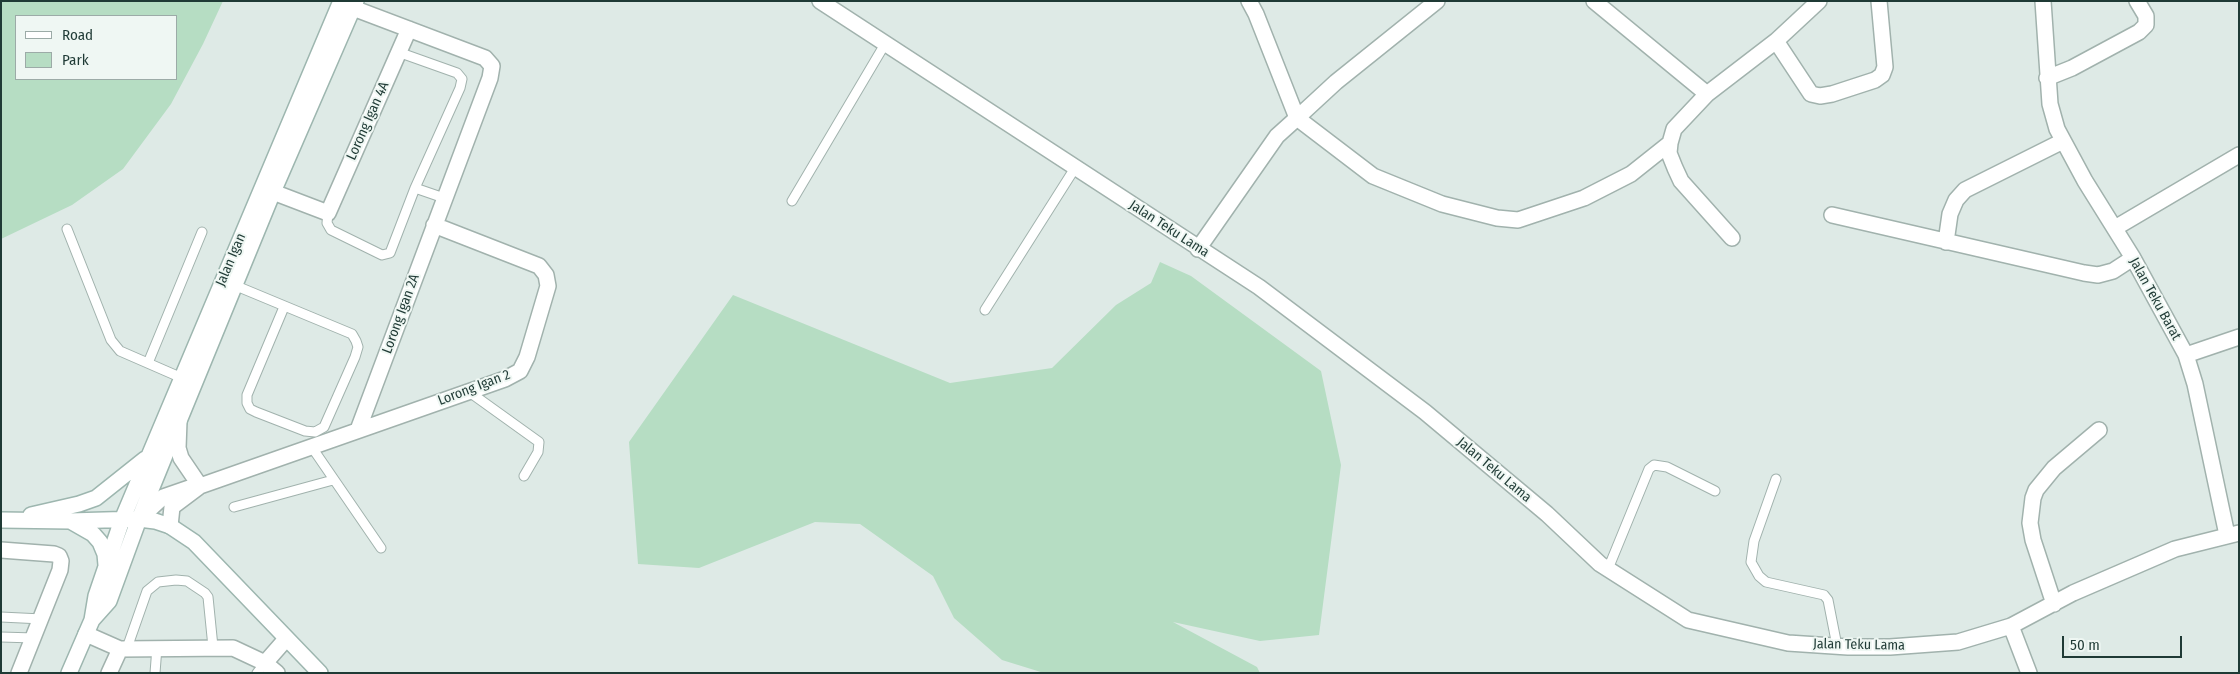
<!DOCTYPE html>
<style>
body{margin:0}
#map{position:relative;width:2240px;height:674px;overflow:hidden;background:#deeae6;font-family:"Fira Sans Condensed",sans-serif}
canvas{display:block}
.frame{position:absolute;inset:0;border:2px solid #1f3a35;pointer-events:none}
.legend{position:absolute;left:15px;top:15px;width:162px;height:65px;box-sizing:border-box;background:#eff7f3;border:1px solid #9caba7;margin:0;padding:6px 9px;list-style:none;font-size:15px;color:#1f3a35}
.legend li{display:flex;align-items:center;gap:10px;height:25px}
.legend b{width:25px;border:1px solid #9caba7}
.scale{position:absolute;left:2062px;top:636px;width:120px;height:22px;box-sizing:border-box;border:2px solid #1f3a35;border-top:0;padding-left:6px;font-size:15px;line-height:18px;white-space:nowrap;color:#1f3a35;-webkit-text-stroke:4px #eff7f3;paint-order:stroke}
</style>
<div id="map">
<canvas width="2240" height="674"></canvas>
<div class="frame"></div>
<ul class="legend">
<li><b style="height:6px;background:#fff"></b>Road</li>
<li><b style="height:14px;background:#b6ddc3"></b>Park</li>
</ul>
<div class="scale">50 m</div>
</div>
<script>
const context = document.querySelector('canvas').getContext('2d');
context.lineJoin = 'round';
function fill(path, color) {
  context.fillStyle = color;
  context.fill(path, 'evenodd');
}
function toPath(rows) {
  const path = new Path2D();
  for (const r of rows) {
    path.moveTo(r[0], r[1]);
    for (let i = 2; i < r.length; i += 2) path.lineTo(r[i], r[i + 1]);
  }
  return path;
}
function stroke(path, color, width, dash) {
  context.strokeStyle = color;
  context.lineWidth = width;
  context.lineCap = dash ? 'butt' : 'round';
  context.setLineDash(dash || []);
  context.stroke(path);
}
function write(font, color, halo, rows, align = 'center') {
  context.font = font + ' "Fira Sans Condensed",sans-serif';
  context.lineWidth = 4;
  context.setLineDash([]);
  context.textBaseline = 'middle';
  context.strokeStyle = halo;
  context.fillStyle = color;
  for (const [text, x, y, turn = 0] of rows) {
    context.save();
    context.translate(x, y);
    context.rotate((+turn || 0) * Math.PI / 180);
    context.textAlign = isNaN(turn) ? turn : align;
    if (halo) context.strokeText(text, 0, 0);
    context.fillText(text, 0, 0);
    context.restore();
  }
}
const green = toPath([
 [1,1,223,1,203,44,171,104,123,169,72,205,1,239],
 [16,16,176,16,176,79,16,79],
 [1160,262,1191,276,1321,371,1341,465,1319,635,1260,641,1173,622,1257,667,1260,673,1044,673,1002,660,954,618,933,576,860,524,815,522,699,568,638,564,629,442,733,295,950,383,1052,368,1116,305,1151,283]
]);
const lane = toPath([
 [415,188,444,198],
 [792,201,885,44],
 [328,213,327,223,331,230,382,255,390,253,415,188,460,88,462,79,457,73,398,52],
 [67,229,111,340,120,351,182,378],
 [234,285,352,334,356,341,358,347,355,357,324,427,315,432,305,431,256,412,250,409,247,403,247,395,284,307],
 [985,310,1075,168],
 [148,363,202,232],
 [468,391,539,442,538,452,524,476],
 [311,446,381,548],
 [1776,479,1754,541,1751,562,1759,576,1766,582,1824,595,1828,600,1837,646],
 [234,507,333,480],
 [1608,569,1649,469,1654,465,1667,467,1715,491],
 [1,617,42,619],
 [1,637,34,638],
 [127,648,147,591,158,582,176,580,187,581,205,593,208,597,213,647],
 [155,673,157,647],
 [257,673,265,663]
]);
const street = toPath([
 [820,1,1259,287,1425,412,1547,514,1600,564,1688,620,1788,643,1848,647,1890,647,1958,642,2011,626,2073,593,2175,549,2239,533],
 [1437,1,1336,82,1297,118,1373,176,1442,204,1497,218,1518,220,1584,198,1631,174,1670,143],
 [1594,1,1707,94],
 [2043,1,2050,104,2057,129,2085,181,2133,258,2186,355,2195,384,2227,535],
 [353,8,485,58,492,66,490,78,358,430],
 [1776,41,1811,94,1820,96,1832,94,1875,80,1882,75,1885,67,1879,1],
 [2047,78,2072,68,2139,32,2146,25,2146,16,2137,1],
 [273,192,328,213,409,29],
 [1832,215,2084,273,2098,275,2113,271,2133,258],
 [2115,228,2239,155],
 [1732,238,1681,181,1675,168,1669,153,1670,143,1674,129,1707,94,1776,41,1819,1],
 [1946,242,1950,214,1956,200,1965,190,2063,141],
 [1198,249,1277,136,1297,118,1256,14,1249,1],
 [2186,355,2239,337],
 [179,421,178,448,181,458,200,486],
 [139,519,163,497,189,488],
 [170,526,172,507,200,486,505,379,520,371,527,357,548,286,546,275,539,266,434,225],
 [1,550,54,554,59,556,61,561,60,570,19,673],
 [2054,604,2033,540,2030,523,2033,498,2036,490,2054,468,2099,430],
 [2011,626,2029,673],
 [86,634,120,649,233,648,265,663,277,673],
 [265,663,286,639],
 [109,673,120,649]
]);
const secondary = toPath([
 [31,515,79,504,96,498,145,459],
 [1,520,70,521,139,519,155,521,170,526,194,542,320,673],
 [72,522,93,534,100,542,105,554,106,565],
 [92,620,96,596,122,520,341,1],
 [69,673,92,620,109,601,139,519,179,421,273,192,356,1]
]);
const streetNames = [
 ["Lorong Igan 4A",368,121,-66],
 ["Jalan Teku Lama",1169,229,33],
 ["Jalan Igan",231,260,-67],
 ["Jalan Teku Barat",2155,299,61],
 ["Lorong Igan 2A",401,314,-70],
 ["Lorong Igan 2",474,388,-21],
 ["Jalan Teku Lama",1494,470,40],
 ["Jalan Teku Lama",1859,645,1]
];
fill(green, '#b6ddc3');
stroke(lane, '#a1b2ad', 11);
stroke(street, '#a1b2ad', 18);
stroke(secondary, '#9db6af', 18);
stroke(lane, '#fff', 9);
stroke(street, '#fff', 15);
stroke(secondary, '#fff', 15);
write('14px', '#1f3a35', '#eff7f3', streetNames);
</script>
